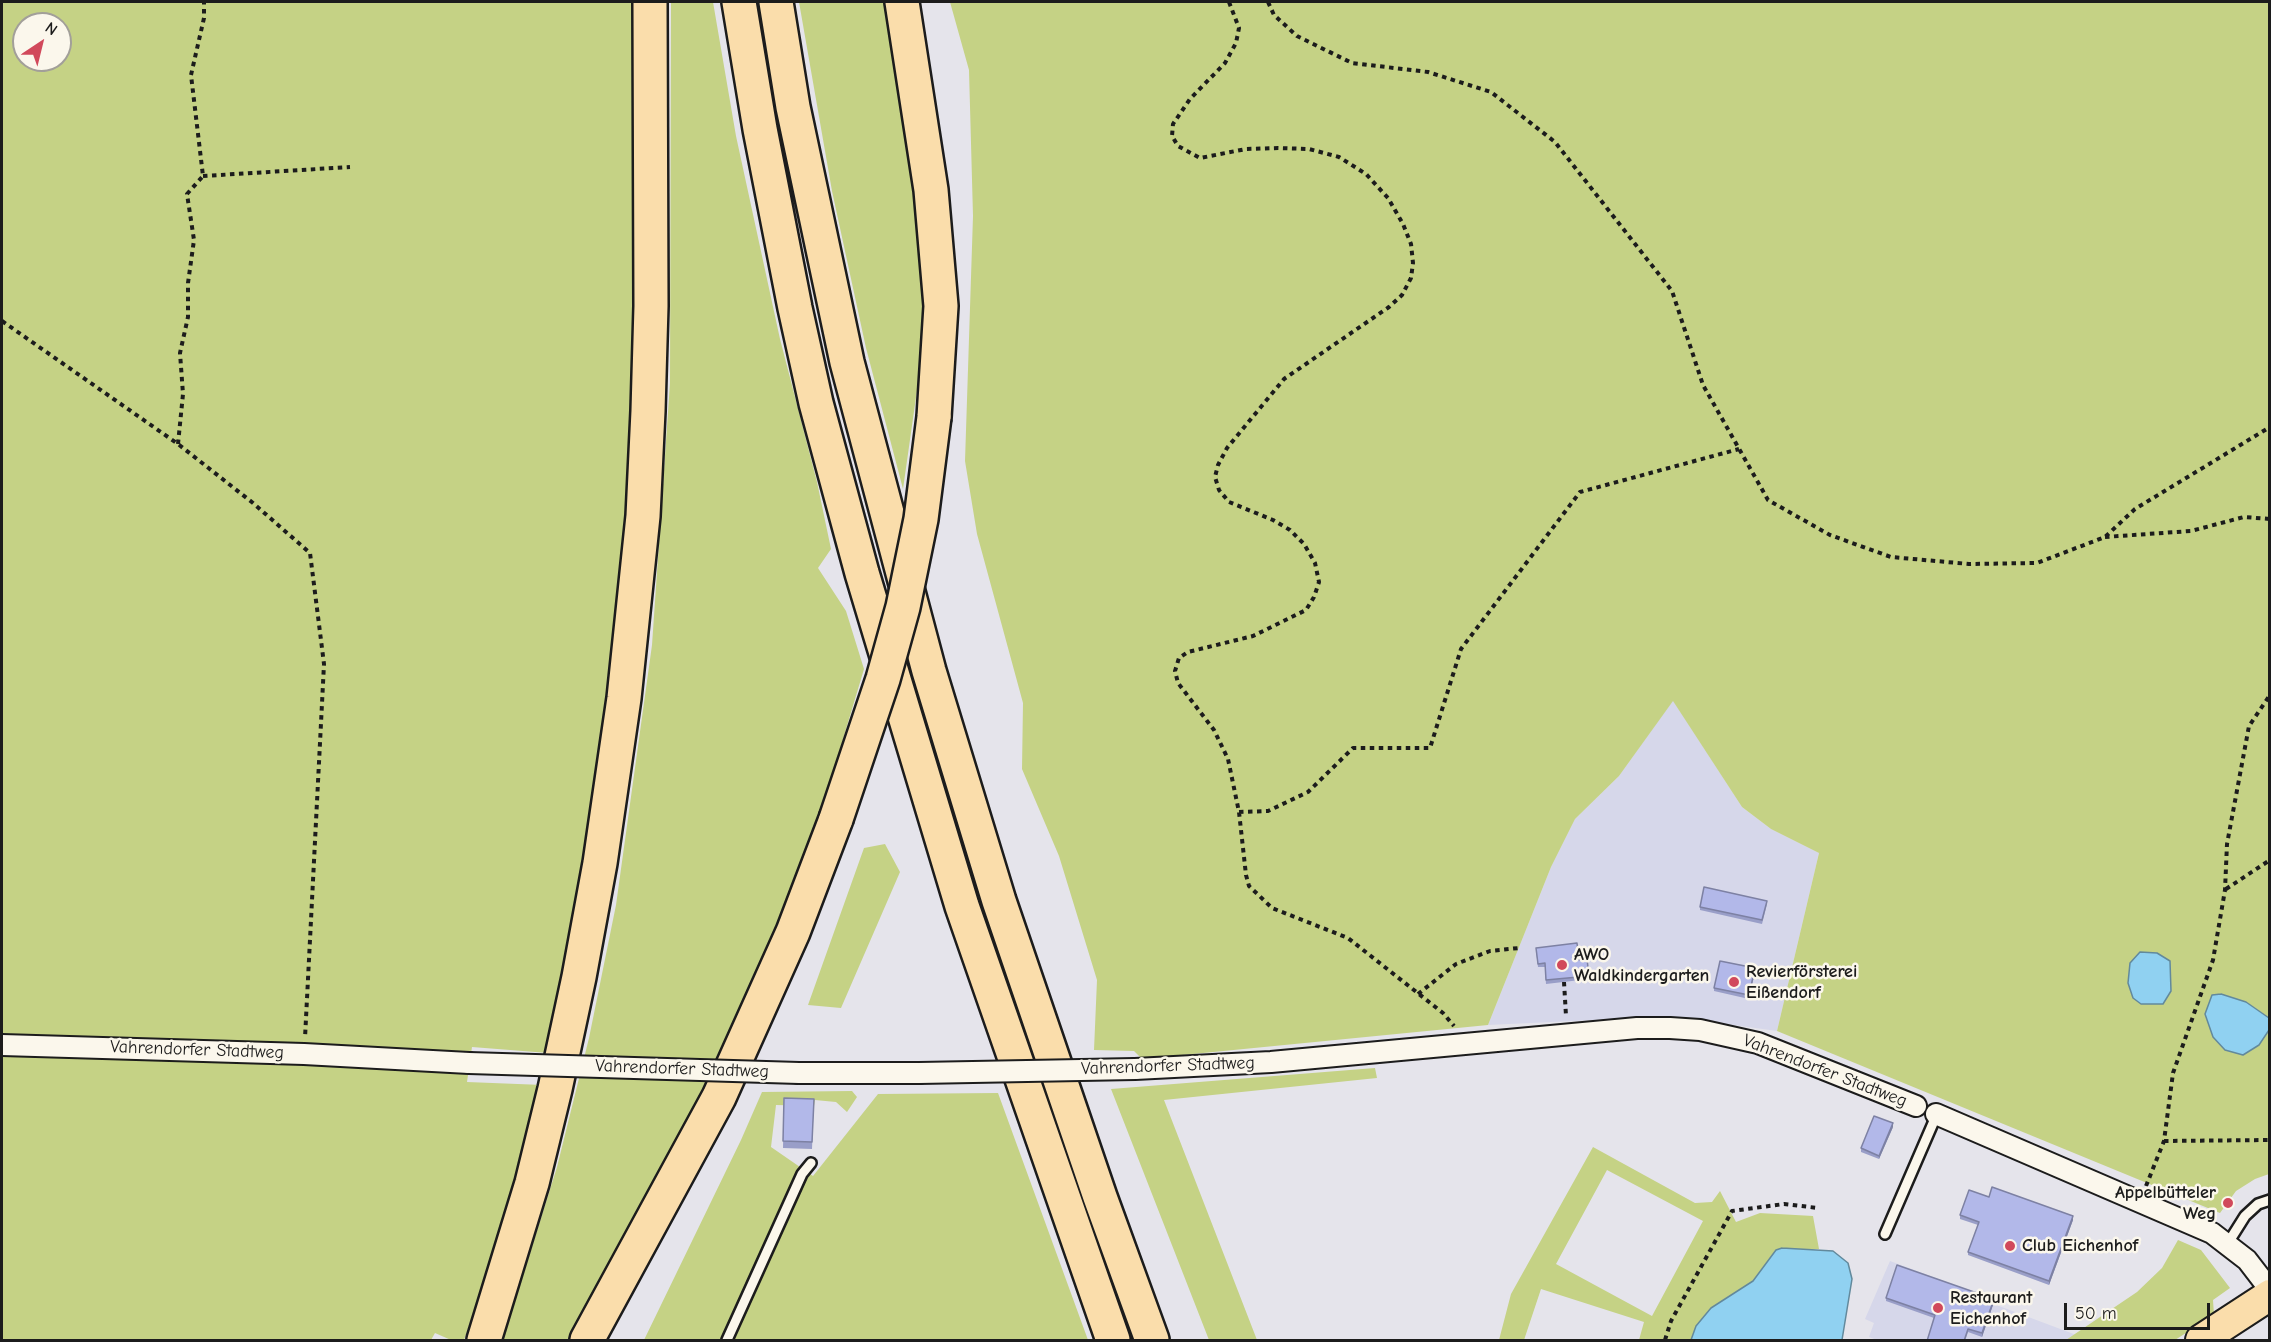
<!DOCTYPE html>
<meta charset="utf-8">
<style>
body{margin:0}
#map{position:relative;width:2271px;height:1342px;overflow:hidden;background:#e5e4eb;font-family:"Comic Neue",sans-serif}
canvas{display:block}
.frame{position:absolute;inset:0;border:3px solid #1c1c1c;pointer-events:none}
.north{position:absolute;left:12px;top:12px;width:60px;height:60px;box-sizing:border-box;background:#fbf7ec;border:2px solid #a29f99;border-radius:50%;rotate:35deg;font-size:16px;font-weight:700;line-height:24px;text-align:center;color:#1c1c1c}
.north::after{content:'';display:block;margin:auto;width:21px;height:27px;background:#d1495b;clip-path:polygon(50% 0,100% 100%,50% 72%,0 100%)}
.scale{position:absolute;left:2064px;top:1303px;width:146px;height:27px;box-sizing:border-box;border:3px solid #1c1c1c;border-top:0;padding-left:8px;font-size:18px;line-height:21px;white-space:nowrap;color:#1c1c1c;-webkit-text-stroke:4px #fbf7ec;paint-order:stroke}
</style>
<div id="map">
<canvas width="2271" height="1342"></canvas>
<div class="frame"></div>
<div class="north">N</div>
<div class="scale">50 m</div>
</div>
<script>
const context = document.querySelector('canvas').getContext('2d');
context.lineJoin = 'round';
function fill(path, color) {
  context.fillStyle = color;
  context.fill(path, 'evenodd');
}
function toPath(rows) {
  const path = new Path2D();
  for (const r of rows) {
    path.moveTo(r[0], r[1]);
    for (let i = 2; i < r.length; i += 2) path.lineTo(r[i], r[i + 1]);
  }
  return path;
}
function stroke(path, color, width, dash) {
  context.strokeStyle = color;
  context.lineWidth = width;
  context.lineCap = dash ? 'butt' : 'round';
  context.setLineDash(dash || []);
  context.stroke(path);
}
function write(font, color, halo, rows, align = 'center') {
  context.font = font + ' "Comic Neue",sans-serif';
  context.lineWidth = 5;
  context.setLineDash([]);
  context.textBaseline = 'middle';
  context.strokeStyle = halo;
  context.fillStyle = color;
  for (const [text, x, y, turn = 0] of rows) {
    context.save();
    context.translate(x, y);
    context.rotate((+turn || 0) * Math.PI / 180);
    context.textAlign = isNaN(turn) ? turn : align;
    if (halo) context.strokeText(text, 0, 0);
    context.fillText(text, 0, 0);
    context.restore();
  }
}
const built = toPath([
 [1673,700,1742,807,1771,829,1819,853,1777,1031,1690,1019,1637,1018,1488,1025,1551,867,1575,819,1619,776],
 [1890,1261,1952,1284,1951,1288,2079,1336,2072,1340,1877,1340,1869,1337,1874,1323,1865,1319]
]);
const green = toPath([
 [2,2,634,2,640,277,616,686,548,1053,472,1047,467,1082,543,1085,501,1235,464,1340,451,1340,435,1333,431,1340,2,1340],
 [24,24,60,24,60,60,24,60],
 [671,2,713,2,736,136,780,339,817,482,831,549,818,568,846,611,864,669,803,873,703,1099,575,1340,499,1340,520,1285,557,1167,589,1038,616,905,652,645,670,383],
 [799,2,887,2,909,116,923,263,924,341,903,489,866,348,832,191],
 [950,2,2269,2,2269,1018,2246,1002,2213,1037,2225,1050,2243,1055,2259,1045,2269,1030,2269,1174,2255,1179,2236,1191,2220,1213,1777,1031,1819,853,1771,829,1742,807,1673,701,1619,776,1575,819,1551,867,1488,1025,1142,1059,1134,1051,1094,1050,1097,980,1059,856,1022,769,1023,703,977,534,965,461,973,216,969,70],
 [885,844,900,872,841,1008,808,1005,864,848],
 [1375,1068,1377,1078,1164,1100,1257,1340,1209,1340,1111,1089],
 [852,1091,857,1097,847,1112,836,1102,815,1100,814,1106,776,1105,771,1147,813,1176,878,1094,998,1093,1088,1340,644,1340,741,1140,762,1092],
 [1593,1147,1695,1203,1712,1202,1720,1191,1736,1222,1760,1213,1813,1216,1819,1249,1776,1250,1753,1281,1711,1308,1696,1326,1691,1340,1639,1340,1644,1322,1541,1289,1524,1340,1499,1340,1511,1294],
 [1607,1170,1703,1221,1652,1316,1556,1264],
 [2178,1240,2201,1250,2230,1288,2213,1300,2214,1315,2175,1340,2066,1340,2137,1292,2162,1268]
]);
const water = toPath([
 [2140,952,2157,953,2170,961,2171,991,2163,1004,2141,1004,2133,998,2128,983,2130,963,2140,952],
 [2221,994,2246,1002,2269,1018,2269,1030,2259,1045,2243,1055,2225,1050,2213,1037,2205,1014,2212,995,2221,994],
 [1782,1248,1833,1251,1848,1263,1852,1279,1842,1340,1691,1340,1696,1326,1711,1308,1753,1281,1776,1250,1782,1248]
]);
const path = toPath([
 [1229,2,1239,28,1236,43,1225,63,1190,99,1173,124,1172,136,1178,146,1200,158,1246,149,1278,148,1309,149,1339,157,1366,174,1388,198,1403,224,1411,244,1413,263,1411,278,1402,295,1389,307,1284,379,1227,448,1218,465,1215,477,1219,490,1229,502,1273,520,1290,530,1304,544,1315,563,1319,582,1314,597,1306,610,1253,636,1188,652,1179,658,1175,671,1178,683,1214,730,1228,759,1239,812,1246,875,1249,886,1272,908,1348,938,1443,1013,1454,1026],
 [1268,2,1274,15,1297,36,1352,63,1428,72,1491,92,1555,142,1672,291,1703,385,1768,500,1830,535,1891,557,1969,564,2037,563,2105,537,2135,509,2270,427],
 [203,176,350,167],
 [2,321,178,444,253,503,310,553,324,664,305,1038],
 [178,444,183,394,180,353,188,317,188,283,194,240,187,194,203,176,191,75,204,18,204,2],
 [2105,537,2191,531,2244,517,2270,519],
 [1239,812,1268,811,1308,792,1353,748,1430,748,1461,649,1580,492,1739,449],
 [2226,889,2270,860],
 [1564,982,1566,1016],
 [1418,994,1456,964,1490,951,1519,948],
 [2164,1141,2270,1140],
 [2146,1186,2164,1141,2173,1073,2213,960,2225,890,2227,844,2249,726,2270,695],
 [1665,1340,1671,1321,1732,1211,1784,1204,1818,1208]
]);
const service = toPath([
 [1885,1234,1937,1114],
 [2228,1243,2245,1216,2258,1204,2270,1200],
 [727,1340,802,1174,811,1163]
]);
const minor = toPath([
 [2,1045,304,1054,469,1063],
 [1135,1069,1271,1062,1637,1028,1670,1028,1700,1030,1758,1043,1916,1106],
 [799,1073,919,1073],
 [1936,1114,2212,1233,2247,1260,2270,1290]
]);
const primary = toPath([
 [2201,1340,2270,1295]
]);
const motorway = toPath([
 [739,2,760,129,795,308,816,403,862,573,962,906,1113,1340],
 [776,2,793,107,847,362,929,671,999,901,1100,1197,1152,1340],
 [902,2,931,190,941,306,934,417],
 [484,1340,532,1183,555,1089,579,977,600,863,624,698,643,516,648,411,651,306,650,2],
 [587,1340,719,1097,793,932,836,819]
]);
const minorBridge = toPath([
 [469,1063,799,1073],
 [919,1073,1135,1069]
]);
const motorwayBridge = toPath([
 [836,819,883,679,903,607,921,519,934,417]
]);
const wall = toPath([
 [1767,904,1762,924,1700,910,1700,907],
 [1536,951,1579,960,1589,976,1589,979,1546,984,1545,967,1538,967],
 [1755,972,1749,999,1714,991,1714,988],
 [784,1098,814,1099,812,1149,783,1148],
 [1893,1127,1879,1159,1861,1152,1861,1148],
 [1989,1197,2073,1220,2049,1285,1968,1255,1968,1252,1978,1225,1960,1219,1960,1215],
 [1886,1298,1994,1302,1982,1337,1968,1332,1965,1341,1927,1341,1934,1318,1886,1301]
]);
const shadedWall = toPath([
 [1893,1123,1893,1127,1879,1159,1879,1156],
 [2073,1216,2073,1220,2049,1285,2049,1281],
 [1994,1299,1994,1302,1982,1337,1982,1333]
]);
const building = toPath([
 [1704,887,1767,901,1762,920,1700,907,1704,887],
 [1577,943,1579,960,1587,959,1589,976,1546,980,1545,963,1538,964,1536,948,1577,943],
 [1720,961,1755,968,1749,995,1714,988,1720,961],
 [784,1098,814,1099,812,1142,783,1141,784,1098],
 [1874,1116,1893,1123,1879,1156,1861,1148,1874,1116],
 [1992,1187,2073,1216,2049,1281,1968,1252,1979,1222,1960,1215,1969,1190,1989,1197,1992,1187],
 [1897,1265,1994,1299,1982,1333,1968,1329,1964,1341,1927,1341,1935,1315,1886,1298,1897,1265]
]);
const markers = [
 [1562,965,6,"#d1495b"],
 [1734,982,6,"#d1495b"],
 [2228,1203,6,"#d1495b"],
 [2010,1246,6,"#d1495b"],
 [1938,1308,6,"#d1495b"]
];
const poiNames = [
 ["AWO",1574,955],
 ["Waldkindergarten",1574,976],
 ["Revierförsterei",1746,972],
 ["Eißendorf",1746,993],
 ["Appelbütteler",2216,1193,"right"],
 ["Weg",2216,1214,"right"],
 ["Club Eichenhof",2022,1246],
 ["Restaurant",1950,1298],
 ["Eichenhof",1950,1319]
];
const streetNames = [
 ["Vahrendorfer Stadtweg",197,1050,2],
 ["Vahrendorfer Stadtweg",1168,1066,-2],
 ["Vahrendorfer Stadtweg",682,1069,2],
 ["Vahrendorfer Stadtweg",1825,1071,21]
];
fill(built, '#d6d7ea');
fill(green, '#c5d285');
fill(water, '#90d1f1');
stroke(water, '#62899c', 1.5);
stroke(service, '#1c1c1c', 14);
stroke(minor, '#1c1c1c', 24);
stroke(primary, '#1c1c1c', 34);
stroke(motorway, '#1c1c1c', 38);
stroke(path, '#1c1c1c', 4, [4.5, 4.5]);
stroke(service, '#fbf7ec', 9);
stroke(minor, '#fbf7ec', 20);
stroke(primary, '#faddab', 30);
stroke(motorway, '#faddab', 33);
stroke(minorBridge, '#1c1c1c', 24, []);
stroke(motorwayBridge, '#1c1c1c', 38, []);
stroke(minorBridge, '#fbf7ec', 20);
stroke(motorwayBridge, '#faddab', 33);
fill(wall, '#999ec8');
fill(shadedWall, '#7d81a3');
fill(building, '#b2b8e9');
stroke(building, '#7d81a3', 1.5);
for (const [x, y, r, color] of markers) {
  const dot = new Path2D();
  dot.arc(x, y, r, 0, 2 * Math.PI);
  context.fillStyle = color;
  context.fill(dot);
  stroke(dot, '#fbf7ec', 2);
}
write('bold 18px', '#1c1c1c', '#fbf7ec', poiNames, 'left');
write('18px', '#1c1c1c', '#fbf7ec', streetNames);
</script>
